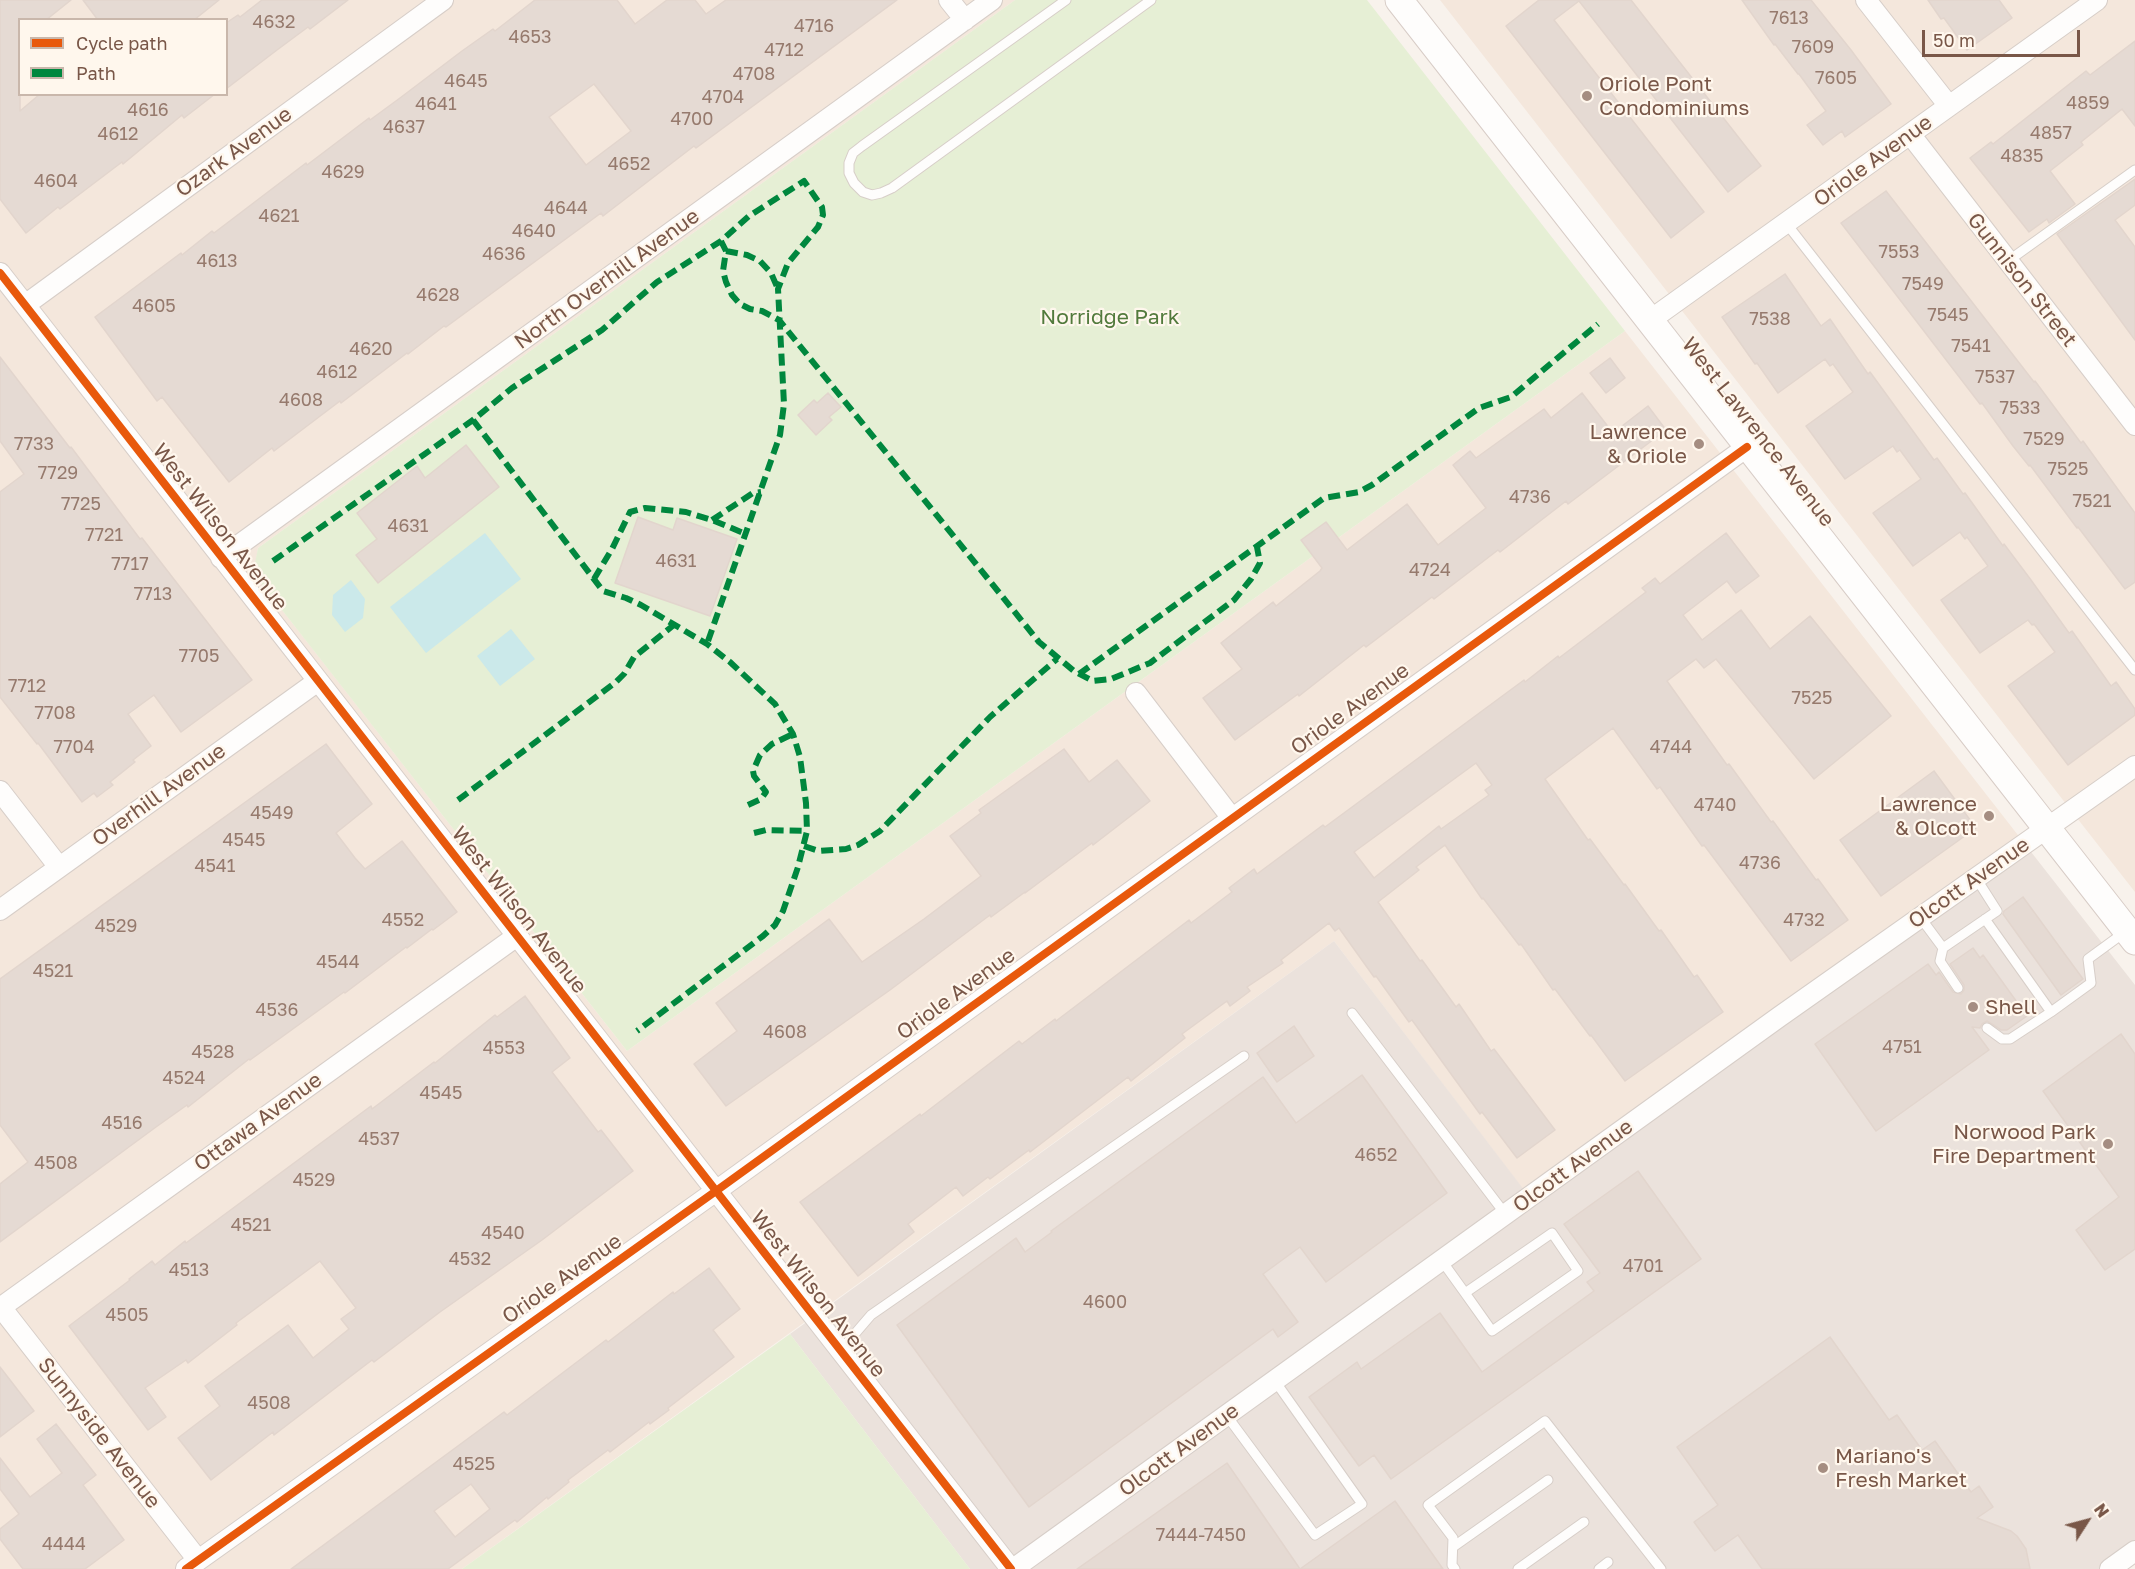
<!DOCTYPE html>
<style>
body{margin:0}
#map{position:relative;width:2135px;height:1569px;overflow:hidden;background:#f8f2ec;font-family:"Golos Text",sans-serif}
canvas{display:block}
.legend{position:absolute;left:18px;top:18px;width:210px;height:78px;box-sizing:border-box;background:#fff7ed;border:2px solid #c9b7ab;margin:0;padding:8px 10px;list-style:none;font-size:18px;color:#795748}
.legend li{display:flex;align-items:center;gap:12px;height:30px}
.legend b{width:30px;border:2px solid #c9b7ab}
.north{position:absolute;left:2057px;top:1491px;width:60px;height:60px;-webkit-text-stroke:4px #fff7ed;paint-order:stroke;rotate:54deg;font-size:16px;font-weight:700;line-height:24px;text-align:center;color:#795748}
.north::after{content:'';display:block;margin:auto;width:21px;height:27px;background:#795748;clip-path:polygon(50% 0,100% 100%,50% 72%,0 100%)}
.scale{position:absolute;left:1922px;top:30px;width:158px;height:27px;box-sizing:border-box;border:3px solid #795748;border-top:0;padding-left:8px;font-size:18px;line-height:21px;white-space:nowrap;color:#795748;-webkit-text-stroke:4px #fff7ed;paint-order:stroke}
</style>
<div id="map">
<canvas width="2135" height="1569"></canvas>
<ul class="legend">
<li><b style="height:8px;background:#e8590c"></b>Cycle path</li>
<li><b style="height:8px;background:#00873e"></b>Path</li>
</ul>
<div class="north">N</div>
<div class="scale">50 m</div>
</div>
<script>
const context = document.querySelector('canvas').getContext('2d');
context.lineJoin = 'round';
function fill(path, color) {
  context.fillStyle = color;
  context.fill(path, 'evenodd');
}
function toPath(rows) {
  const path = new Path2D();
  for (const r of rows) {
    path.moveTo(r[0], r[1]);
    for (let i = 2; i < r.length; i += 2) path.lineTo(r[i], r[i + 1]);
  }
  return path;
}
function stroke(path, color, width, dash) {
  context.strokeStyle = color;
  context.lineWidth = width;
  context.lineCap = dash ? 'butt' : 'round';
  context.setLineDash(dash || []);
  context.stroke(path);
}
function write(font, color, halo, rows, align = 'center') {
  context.font = font + ' "Golos Text",sans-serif';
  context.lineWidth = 4.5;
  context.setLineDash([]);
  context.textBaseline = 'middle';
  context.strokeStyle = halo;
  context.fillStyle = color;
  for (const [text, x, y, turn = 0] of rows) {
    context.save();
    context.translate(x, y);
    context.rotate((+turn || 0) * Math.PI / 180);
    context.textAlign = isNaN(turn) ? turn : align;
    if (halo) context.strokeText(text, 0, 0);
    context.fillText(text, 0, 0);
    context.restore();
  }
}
const residential = toPath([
 [0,0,1015,0,258,548,254,574,627,1051,1625,331,2028,848,1531,1200,1334,941,462,1569,0,1569],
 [20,20,226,20,226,94,20,94],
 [1440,0,2135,0,2135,892,2084,827]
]);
const industrial = toPath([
 [2028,848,2135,985,2135,1558,2119,1569,970,1569,790,1334,1334,941,1531,1199]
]);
const green = toPath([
 [1015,0,1367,0,1625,331,627,1051,253,573,258,548],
 [790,1334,970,1569,462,1569]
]);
const water = toPath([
 [485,533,521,579,426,653,390,607],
 [351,580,365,599,363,618,345,632,332,615,333,595],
 [511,629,535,659,500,686,477,656]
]);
const building = toPath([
 [0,0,71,0,46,20,20,20,20,111,40,94,215,94,184,118,182,115,123,164,122,162,60,209,58,207,26,233,0,199,0,0],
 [83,0,219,0,194,20,98,20,83,0],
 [262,0,348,0,310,29,308,27,277,50,226,89,226,23,238,15,240,17,262,0],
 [535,0,617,0,635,24,667,0,695,0,706,14,726,0,897,0,696,148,694,146,603,216,601,213,446,327,444,326,408,354,407,353,341,403,340,401,274,451,272,448,229,482,162,397,157,401,95,317,181,253,182,255,212,231,214,233,306,163,307,165,369,118,370,120,400,98,462,51,493,29,495,31,535,0],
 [594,84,631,131,586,165,549,117,594,84],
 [1539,0,1631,0,1761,166,1728,192,1579,1,1554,20,1704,212,1671,238,1506,26,1539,0],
 [1742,0,1811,0,1851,50,1891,104,1845,137,1842,131,1823,145,1807,125,1826,111,1799,74,1798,74,1775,44,1774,45,1742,0],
 [1928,0,1999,0,2012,18,1967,50,1944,18,1941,19,1928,0],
 [2135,41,2135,126,2122,109,2081,142,2083,145,2050,171,2075,204,2049,223,2047,219,2029,232,1970,158,1991,142,1993,144,2086,71,2090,75,2135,41],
 [2135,179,2135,205,2115,220,2135,247,2135,340,2057,234,2135,179],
 [1886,191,2034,382,2035,381,2081,443,2083,441,2135,513,2135,582,2125,589,2078,527,2077,528,2030,465,2029,466,2013,446,1982,403,1980,404,1841,223,1886,191],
 [1785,274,1821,326,1830,319,1868,374,1870,372,1934,460,1937,458,1963,494,1965,493,2003,546,2004,544,2031,580,2069,633,2072,631,2111,686,2116,682,2135,709,2135,715,2068,765,2008,686,2055,652,2034,624,2032,625,2028,620,1980,653,1941,600,1988,566,1967,537,1965,539,1960,532,1913,566,1873,513,1921,479,1900,450,1897,452,1893,446,1845,479,1806,426,1853,392,1833,364,1830,366,1825,359,1778,393,1757,363,1755,364,1722,317,1785,274],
 [0,357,70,448,71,447,140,539,142,538,252,680,181,732,154,695,128,714,151,746,133,760,135,762,110,782,113,785,97,797,94,793,82,802,38,743,37,744,0,697,0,492,24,474,0,441,0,357],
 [1610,358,1625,378,1606,393,1590,373,1610,358],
 [828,393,841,407,829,417,832,420,816,435,798,415,814,400,817,403,828,393],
 [1582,393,1613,433,1648,406,1666,430,1568,504,1566,501,1500,552,1498,550,1434,599,1432,597,1366,647,1364,645,1299,696,1298,694,1235,740,1203,698,1242,669,1221,643,1273,602,1276,606,1320,571,1322,568,1301,540,1326,522,1347,550,1407,504,1438,545,1486,508,1453,465,1470,451,1476,458,1544,409,1551,418,1582,393],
 [466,445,499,487,378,583,356,555,377,539,357,513,417,466,425,478,466,445],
 [638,517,673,530,677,518,737,539,710,616,615,583,638,517],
 [1726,533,1759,576,1736,593,1727,581,1683,615,1702,640,1741,610,1770,649,1810,616,1891,716,1814,779,1716,659,1704,668,1696,659,1667,681,1727,765,1729,764,1771,822,1773,821,1816,880,1818,879,1848,920,1791,961,1704,845,1702,846,1660,787,1657,789,1613,728,1545,779,1588,840,1590,839,1624,885,1625,884,1659,931,1661,930,1694,977,1697,975,1723,1012,1625,1081,1591,1035,1590,1036,1555,989,1553,990,1521,944,1519,945,1483,898,1482,899,1445,845,1416,867,1419,870,1378,902,1420,961,1422,960,1456,1007,1459,1004,1491,1051,1494,1049,1555,1130,1517,1158,1482,1112,1480,1114,1412,1020,1409,1022,1376,976,1374,977,1339,928,1335,931,1329,923,1281,960,1283,963,1247,987,1250,991,1230,1006,1227,1001,1182,1034,1185,1038,1131,1081,1128,1077,1030,1152,1029,1150,990,1179,988,1177,963,1196,956,1187,908,1224,914,1232,858,1276,800,1202,920,1114,921,1116,1019,1041,1022,1044,1055,1019,1056,1021,1189,920,1191,923,1232,892,1229,888,1254,869,1257,874,1323,825,1325,827,1524,680,1525,682,1558,656,1559,658,1646,592,1642,588,1655,578,1660,584,1726,533],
 [1476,763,1492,785,1485,790,1489,795,1441,829,1439,826,1374,878,1354,852,1476,763],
 [326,744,372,804,336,833,355,858,365,869,402,841,457,912,433,930,432,929,407,948,406,947,345,993,344,992,250,1060,249,1059,188,1107,187,1105,156,1127,0,1242,0,1184,28,1162,0,1125,0,979,326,744],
 [1064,749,1089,782,1117,760,1150,801,1093,845,1092,843,1025,893,1025,892,991,917,990,915,890,990,726,1106,694,1064,737,1031,716,1003,829,919,862,962,924,919,981,876,950,836,981,813,979,810,1064,749],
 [1934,771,1976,828,1881,896,1840,840,1934,771],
 [2023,897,2083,979,2061,995,2003,914,2004,911,2023,897],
 [1973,948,1980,958,1983,955,2027,1016,2007,1030,2001,1030,1987,1021,1982,1024,1980,1028,1972,1027,1989,1050,1876,1131,1815,1044,1928,964,1936,975,1939,972,1953,992,1961,994,1964,990,1964,985,1950,964,1973,948],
 [525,996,570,1058,552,1072,598,1132,601,1130,633,1171,542,1240,440,1312,374,1362,372,1360,274,1435,273,1432,211,1480,178,1438,220,1406,205,1386,288,1325,313,1358,349,1329,341,1319,356,1308,320,1261,236,1323,237,1325,188,1363,186,1360,145,1388,166,1417,148,1430,69,1326,130,1280,129,1279,152,1261,155,1265,185,1241,186,1243,371,1106,372,1109,434,1062,435,1063,495,1015,497,1017,525,996],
 [1294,1026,1314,1056,1277,1082,1257,1053,1294,1026],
 [2121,1034,2135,1054,2135,1249,2105,1270,2076,1230,2119,1197,2043,1091,2121,1034],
 [1362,1075,1447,1193,1326,1282,1300,1247,1263,1274,1298,1322,1278,1337,1273,1329,1029,1507,897,1325,1016,1238,1025,1252,1052,1232,1051,1231,1263,1077,1296,1123,1362,1075],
 [1638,1171,1701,1259,1391,1479,1374,1455,1359,1466,1309,1397,1357,1362,1361,1369,1440,1313,1482,1372,1594,1291,1587,1282,1600,1273,1564,1224,1638,1171],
 [709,1268,740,1309,713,1330,734,1357,668,1408,669,1410,650,1424,649,1422,610,1452,608,1450,568,1480,569,1482,548,1499,547,1497,517,1522,515,1520,448,1569,291,1569,504,1412,507,1415,606,1340,608,1342,673,1292,674,1294,709,1268],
 [471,1484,490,1509,455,1537,434,1511,471,1484],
 [1830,1337,1889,1420,1897,1415,1922,1450,1935,1441,1971,1492,1979,1486,1993,1507,1977,1518,2011,1531,2017,1536,2026,1549,2030,1569,1762,1569,1738,1535,1715,1551,1694,1522,1718,1505,1677,1447,1830,1337],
 [0,1367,34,1411,0,1437,0,1367],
 [56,1424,96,1475,83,1485,124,1540,85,1569,23,1569,0,1539,0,1529,19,1514,0,1489,0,1458,30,1497,62,1473,37,1439,56,1424],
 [1227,1463,1300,1569,1395,1501,1443,1569,1077,1569,1227,1463]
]);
const service = toPath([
 [1066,0,862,146,853,153,849,163,849,173,854,183,863,192,872,195,881,193,892,188,1151,0],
 [1786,223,2135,670],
 [2008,261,2135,170],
 [1920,917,1943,948,1997,911,1976,878],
 [1985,919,2051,1012,2091,983,2088,959,2125,932],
 [1943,948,1940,961,1958,988],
 [1352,1013,1506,1215],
 [1987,1028,2002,1039,2010,1039,2051,1012],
 [1442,1261,1465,1293,1492,1331,1578,1271,1552,1233,1465,1293],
 [840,1351,871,1315,1244,1056],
 [1227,1416,1315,1535,1362,1504,1275,1381],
 [1453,1547,1548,1480],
 [1455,1569,1452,1565,1453,1538,1428,1505,1545,1421,1661,1569],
 [1518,1569,1584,1522],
 [1599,1569,1608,1562]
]);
const minor = toPath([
 [949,0,965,20],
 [1866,0,1949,106],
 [1910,134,2135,425],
 [0,273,1011,1569],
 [25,305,443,0],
 [1649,321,2097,0],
 [221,558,992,0],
 [1136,693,1231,817],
 [0,791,59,867],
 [0,910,318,681],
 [0,1306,198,1560],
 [0,1308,517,936],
 [186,1569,716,1191,1747,447],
 [1013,1569,1779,1017,2135,766],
 [2110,1569,2135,1551]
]);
const secondary = toPath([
 [1399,0,2135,941]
]);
const quiet = toPath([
 [721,241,726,251,723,271,726,282,732,295,740,304,750,309,762,311,779,320,1039,642,1074,671,1093,681,1111,679,1150,663,1234,600,1251,579,1260,563,1257,547],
 [726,251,747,255,760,261,771,273,778,289],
 [473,420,603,591,626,598,641,605,707,644,730,662,775,704,793,734,800,757,806,803,807,831,798,867,783,911,775,925,763,936,637,1031],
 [712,520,753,493,761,492],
 [273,561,473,420,512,388,602,330,657,282,721,241,749,216,804,181,822,207,823,215,818,227,788,263,778,289,784,404,780,435,707,644],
 [594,579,612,549,630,512,645,508,686,512,712,520,746,534],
 [1079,674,1324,498,1359,492,1372,485,1479,408,1511,397,1598,324],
 [458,800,616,682,624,674,634,657,675,624],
 [748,805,761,799,766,792,754,776,753,771,760,755,772,744,793,734],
 [754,833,766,830,807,831],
 [804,846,819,851,846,849,858,845,880,831,990,717,1057,659]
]);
const cycleway = toPath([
 [0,273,1011,1569],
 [186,1569,716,1191,1747,447]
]);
const markers = [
 [1587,96,6,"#a58d81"],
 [1699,444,6,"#a58d81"],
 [1989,816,6,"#a58d81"],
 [1973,1007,6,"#a58d81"],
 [2108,1144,6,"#a58d81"],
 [1823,1468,6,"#a58d81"]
];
const numberNames = [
 ["7613",1789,18],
 ["4632",274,22],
 ["4716",814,26],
 ["4653",530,37],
 ["7609",1813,47],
 ["4712",784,50],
 ["4708",754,74],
 ["7605",1836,78],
 ["4645",466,81],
 ["4704",723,97],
 ["4859",2088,103],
 ["4641",436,104],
 ["4616",148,110],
 ["4700",692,119],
 ["4637",404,127],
 ["4857",2051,133],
 ["4612",118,134],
 ["4835",2022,156],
 ["4652",629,164],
 ["4629",343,172],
 ["4604",56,181],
 ["4644",566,208],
 ["4621",279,216],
 ["4640",534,231],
 ["7553",1899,252],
 ["4636",504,254],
 ["4613",217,261],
 ["7549",1923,284],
 ["4628",438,295],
 ["4605",154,306],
 ["7545",1948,315],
 ["7538",1770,319],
 ["7541",1971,346],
 ["4620",371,349],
 ["4612",337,372],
 ["7537",1995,377],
 ["4608",301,400],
 ["7533",2020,408],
 ["7529",2044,439],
 ["7733",34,444],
 ["7525",2068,469],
 ["7729",58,473],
 ["4736",1530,497],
 ["7521",2092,501],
 ["7725",81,504],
 ["4631",408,526],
 ["7721",104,535],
 ["4631",676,561],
 ["7717",130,564],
 ["4724",1430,570],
 ["7713",153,594],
 ["7705",199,656],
 ["7712",27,686],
 ["7525",1812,698],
 ["7708",55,713],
 ["7704",74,747],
 ["4744",1671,747],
 ["4740",1715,805],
 ["4549",272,813],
 ["4545",244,840],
 ["4736",1760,863],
 ["4541",215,866],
 ["4552",403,920],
 ["4732",1804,920],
 ["4529",116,926],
 ["4544",338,962],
 ["4521",53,971],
 ["4536",277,1010],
 ["4608",785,1032],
 ["4751",1902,1047],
 ["4553",504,1048],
 ["4528",213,1052],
 ["4524",184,1078],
 ["4545",441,1093],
 ["4516",122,1123],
 ["4537",379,1139],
 ["4652",1376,1155],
 ["4508",56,1163],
 ["4529",314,1180],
 ["4521",251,1225],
 ["4540",503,1233],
 ["4532",470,1259],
 ["4701",1643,1266],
 ["4513",189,1270],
 ["4600",1105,1302],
 ["4505",127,1315],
 ["4508",269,1403],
 ["4525",474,1464],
 ["7444-7450",1201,1535],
 ["4444",64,1544]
];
const poiNames = [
 ["Oriole Pont",1599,84],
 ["Condominiums",1599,108],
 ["Lawrence",1687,432,"right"],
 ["& Oriole",1687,456,"right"],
 ["Lawrence",1977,804,"right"],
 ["& Olcott",1977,828,"right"],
 ["Shell",1985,1007],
 ["Norwood Park",2096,1132,"right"],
 ["Fire Department",2096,1156,"right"],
 ["Mariano's",1835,1456],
 ["Fresh Market",1835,1480]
];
const streetNames = [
 ["Ozark Avenue",234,152,-36],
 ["Oriole Avenue",1873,161,-36],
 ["North Overhill Avenue",607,279,-36],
 ["Gunnison Street",2022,280,52],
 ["West Lawrence Avenue",1758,432,52],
 ["West Wilson Avenue",220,527,52],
 ["Oriole Avenue",1350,709,-36],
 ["Overhill Avenue",159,795,-36],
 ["Olcott Avenue",1969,883,-35],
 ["West Wilson Avenue",519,910,52],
 ["Oriole Avenue",956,994,-36],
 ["Ottawa Avenue",258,1122,-36],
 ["Olcott Avenue",1573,1166,-36],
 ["Oriole Avenue",562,1279,-35],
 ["West Wilson Avenue",818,1294,52],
 ["Sunnyside Avenue",99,1433,52],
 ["Olcott Avenue",1179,1450,-36]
];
const parkNames = [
 ["Norridge Park",1110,317]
];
fill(residential, '#f4e7dc');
fill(industrial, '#ebe2dc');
fill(green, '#e6efd5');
fill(water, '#cbe9ea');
fill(building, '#e5dad3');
stroke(building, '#e2d5cd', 1.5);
stroke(service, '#d7cec8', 11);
stroke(minor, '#d7cec8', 22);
stroke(secondary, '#d8cdc7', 29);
stroke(service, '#fefdfc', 9);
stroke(minor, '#fefdfc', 20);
stroke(secondary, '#fefdfc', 27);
stroke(quiet, '#00873e', 6, [12, 6]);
stroke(cycleway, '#e8590c', 8);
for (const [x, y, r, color] of markers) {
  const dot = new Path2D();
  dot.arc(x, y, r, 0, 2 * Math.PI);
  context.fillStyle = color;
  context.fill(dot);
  stroke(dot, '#fff7ed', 2);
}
write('18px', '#967a6d', null, numberNames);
write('21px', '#795748', '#fff7ed', poiNames, 'left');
write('21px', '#795748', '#fff7ed', streetNames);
write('21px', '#527a3c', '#fff7ed', parkNames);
</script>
